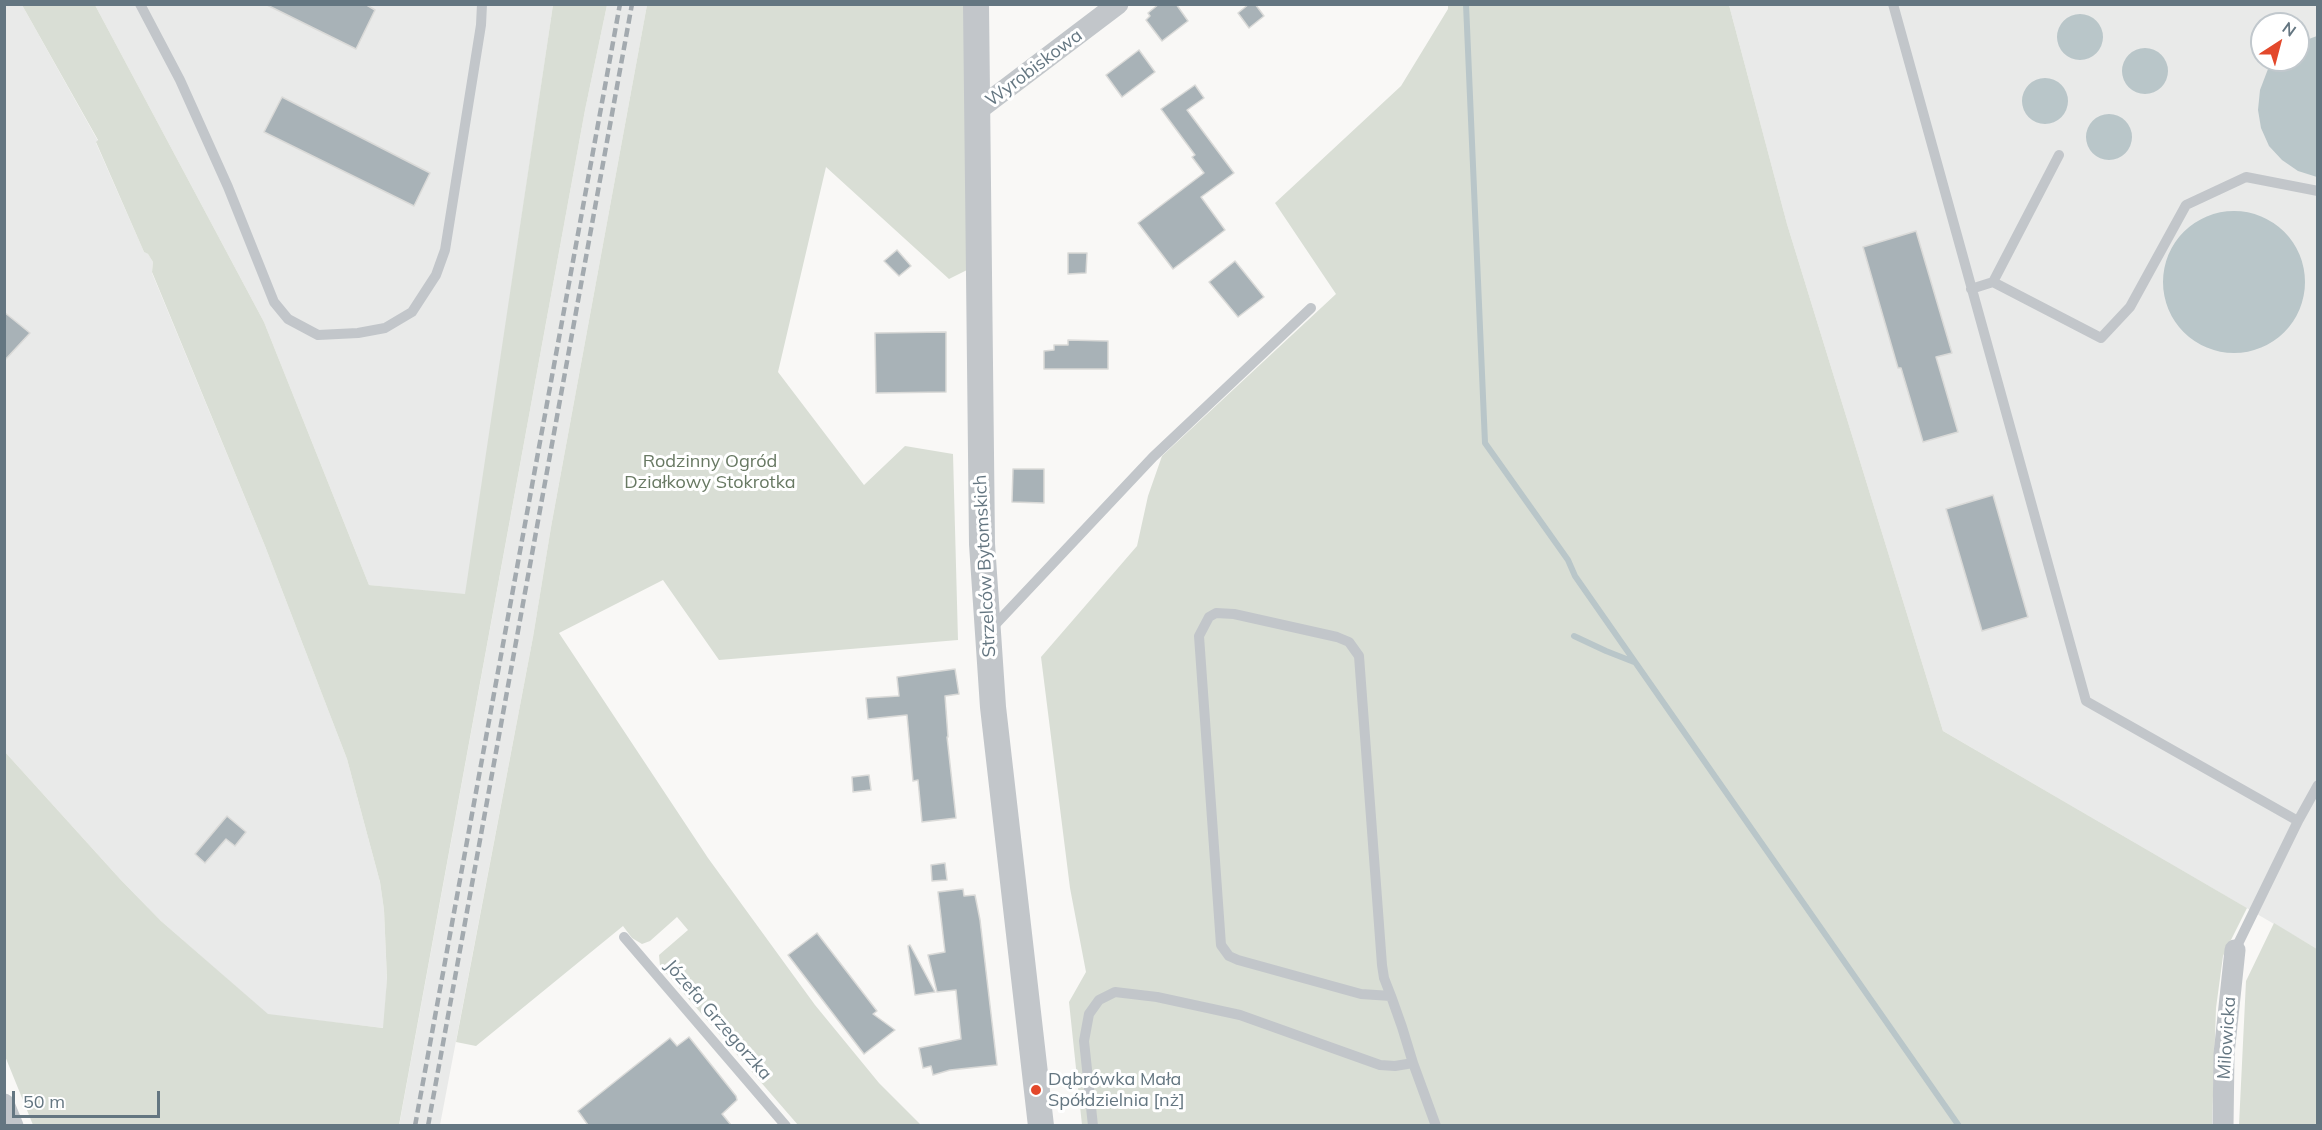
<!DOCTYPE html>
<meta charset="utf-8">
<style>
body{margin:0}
#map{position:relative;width:2322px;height:1130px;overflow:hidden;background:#f9f8f6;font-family:Mulish,sans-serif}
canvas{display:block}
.frame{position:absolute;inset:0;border:6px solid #647681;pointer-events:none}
.north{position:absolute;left:2250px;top:12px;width:60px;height:60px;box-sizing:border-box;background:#fff;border:2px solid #c1c8cd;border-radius:50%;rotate:36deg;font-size:16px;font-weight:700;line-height:24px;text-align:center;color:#647681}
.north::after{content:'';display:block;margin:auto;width:21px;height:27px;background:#e3482b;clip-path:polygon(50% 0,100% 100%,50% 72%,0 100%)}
.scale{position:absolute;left:12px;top:1091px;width:148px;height:27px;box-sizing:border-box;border:3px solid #647681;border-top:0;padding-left:8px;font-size:18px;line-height:21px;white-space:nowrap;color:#647681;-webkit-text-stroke:4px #fff;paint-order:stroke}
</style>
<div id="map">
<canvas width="2322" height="1130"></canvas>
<div class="frame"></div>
<div class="north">N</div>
<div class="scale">50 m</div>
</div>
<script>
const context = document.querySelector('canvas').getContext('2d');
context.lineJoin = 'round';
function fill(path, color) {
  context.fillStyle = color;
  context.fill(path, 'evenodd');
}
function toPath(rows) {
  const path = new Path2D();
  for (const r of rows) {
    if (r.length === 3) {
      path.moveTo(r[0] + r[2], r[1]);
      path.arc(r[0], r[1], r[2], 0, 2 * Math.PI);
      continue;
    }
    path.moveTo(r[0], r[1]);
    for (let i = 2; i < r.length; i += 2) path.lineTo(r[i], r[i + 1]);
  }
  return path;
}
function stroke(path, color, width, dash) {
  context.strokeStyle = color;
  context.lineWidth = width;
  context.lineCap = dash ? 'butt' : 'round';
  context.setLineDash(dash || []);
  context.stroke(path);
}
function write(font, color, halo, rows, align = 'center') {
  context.font = font + ' Mulish,sans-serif';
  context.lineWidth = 6;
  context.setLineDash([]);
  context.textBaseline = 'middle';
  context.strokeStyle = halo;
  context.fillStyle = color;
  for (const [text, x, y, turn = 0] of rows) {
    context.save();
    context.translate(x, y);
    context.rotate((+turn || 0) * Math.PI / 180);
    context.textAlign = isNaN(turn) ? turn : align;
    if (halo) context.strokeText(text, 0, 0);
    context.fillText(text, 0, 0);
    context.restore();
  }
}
const built = toPath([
 [4,5,22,5,98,141,96,143,144,252,148,254,153,262,152,273,265,546,347,759,380,882,384,910,387,980,384,1028,268,1015,161,921,120,879,5,752],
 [95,5,553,5,466,595,369,585,264,322],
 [607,5,647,5,551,527,533,637,440,1125,399,1126,585,110],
 [1729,5,2317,5,2317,949,1943,731,1787,224],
 [2262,24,2298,24,2298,60,2262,60]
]);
const green = toPath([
 [22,5,95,5,264,322,369,585,465,594,553,5,607,5,585,110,399,1125,33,1125,5,1056,5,752,120,879,161,921,268,1014,383,1028,387,979,384,910,380,882,347,759,265,546,152,272,153,262,148,254,144,252,96,142,98,140],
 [647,5,965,5,967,270,949,279,826,167,778,372,864,485,905,446,953,454,958,640,719,660,663,580,559,633,708,858,815,1005,879,1083,921,1125,798,1125,660,966,659,955,688,930,677,917,650,941,642,944,632,938,623,926,476,1046,456,1042,533,637,551,527],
 [1448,5,1729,5,1787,224,1943,731,2247,908,2223,956,2216,1008,2212,1125,1082,1125,1069,1002,1086,972,1070,888,1041,657,1137,546,1148,496,1162,456,1336,294,1275,203,1401,86,1448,9],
 [2274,923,2317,949,2317,1125,2239,1125,2246,981]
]);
const water = toPath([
 [2080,37,23],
 [2317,36,2318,36,2317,177,2298,171,2282,160,2269,146,2261,128,2258,110,2260,90,2268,69,2276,60,2298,60,2298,43],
 [2145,71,23],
 [2045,101,23],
 [2109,137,23],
 [2234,282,71]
]);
const stream = toPath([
 [1466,4,1485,443,1568,560,1575,576,1959,1126],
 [1574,636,1606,651,1634,662]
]);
const building = toPath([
 [265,4,365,4,375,10,356,49,265,4],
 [1159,4,1176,4,1188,21,1162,41,1146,20,1150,16,1148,13,1159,4],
 [1249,4,1255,4,1264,16,1249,28,1238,13,1249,4],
 [1139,50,1155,72,1122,97,1106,75,1139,50],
 [1195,85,1204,98,1187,110,1234,173,1201,197,1225,230,1173,269,1138,223,1204,173,1192,157,1195,155,1161,109,1195,85],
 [282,97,430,173,414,206,264,132,282,97],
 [1916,231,1952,353,1936,357,1958,432,1923,442,1901,368,1898,368,1863,247,1916,231],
 [897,250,911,266,899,276,884,261,897,250],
 [1068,253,1087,253,1086,273,1068,274,1068,253],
 [1235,261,1264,297,1238,317,1209,282,1235,261],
 [4,312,30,333,4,361,4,312],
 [946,332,946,392,876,393,875,333,946,332],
 [1068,340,1108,341,1108,369,1044,369,1044,351,1054,350,1054,345,1068,345,1068,340],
 [1013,469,1044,469,1044,503,1012,502,1013,469],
 [1993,495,2028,617,1982,631,1946,509,1993,495],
 [955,669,959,694,945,696,948,737,947,737,956,818,922,822,918,780,913,781,907,715,868,719,866,698,899,696,897,677,955,669],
 [869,775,871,790,853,792,852,777,869,775],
 [227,816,246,832,235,846,226,839,205,863,195,854,227,816],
 [945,863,947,880,932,881,931,865,945,863],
 [963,889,964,896,975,895,980,920,997,1065,950,1070,933,1075,931,1066,923,1068,919,1048,961,1039,956,990,937,992,928,955,945,952,938,892,963,889],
 [817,933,877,1011,873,1014,895,1030,864,1054,788,955,817,933],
 [910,945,935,992,915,995,908,946,910,945],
 [689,1037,736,1096,737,1100,722,1114,731,1125,588,1125,578,1111,670,1038,677,1046,689,1037]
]);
const service = toPath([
 [140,4,180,80,228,187,274,302,288,319,318,335,358,333,385,328,412,312,436,275,445,250,481,25,482,4],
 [1893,4,2086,701,2298,821],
 [1993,282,2059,155],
 [1971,289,1993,282,2101,338,2130,307,2186,205,2246,177,2318,191],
 [991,629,1153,457,1311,308],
 [624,937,786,1126],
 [2235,950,2298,821,2318,785],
 [1391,996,1361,994,1238,960,1229,956,1221,945,1199,636,1209,617,1216,613,1234,614,1337,637,1349,642,1359,656,1382,965,1384,978,1391,996,1402,1027,1413,1063,1436,1126],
 [1093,1126,1084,1041,1089,1014,1099,1000,1115,992,1157,997,1240,1015,1380,1065,1395,1066,1413,1063]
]);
const minor = toPath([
 [978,110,1118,4],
 [4,1104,13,1126],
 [2223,1126,2224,1054,2235,950]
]);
const tertiary = toPath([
 [976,4,982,544,993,707,1041,1126]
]);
const rail = toPath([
 [415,1126,620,4],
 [428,1126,632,4]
]);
const markers = [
 [1036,1090,6,"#e3482b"]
];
const streetNames = [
 ["Wyrobiskowa",1034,68,-37],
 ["Strzelców Bytomskich",985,566,-93],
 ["Józefa Grzegorzka",718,1020,49],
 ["Milowicka",2227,1038,-86]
];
const parkNames = [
 ["Rodzinny Ogród",710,462],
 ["Działkowy Stokrotka",710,483]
];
const poiNames = [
 ["Dąbrówka Mała",1048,1080],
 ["Spółdzielnia [nż]",1048,1101]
];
fill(built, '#e9eae9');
fill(green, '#d9ded5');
fill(water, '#b9c6c9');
stroke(stream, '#b9c6c9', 6);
fill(building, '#a8b2b7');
stroke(building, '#dadad8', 1.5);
stroke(service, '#c2c6ca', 10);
stroke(minor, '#c2c6ca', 21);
stroke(tertiary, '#c2c6ca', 26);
stroke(rail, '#a3aaaf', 4.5, [9, 4.5]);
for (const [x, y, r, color] of markers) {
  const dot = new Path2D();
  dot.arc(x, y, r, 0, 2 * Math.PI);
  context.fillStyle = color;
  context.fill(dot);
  stroke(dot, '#fff', 2);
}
write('18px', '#647681', '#fff', streetNames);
write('18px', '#687963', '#fff', parkNames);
write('18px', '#647681', '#fff', poiNames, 'left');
</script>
